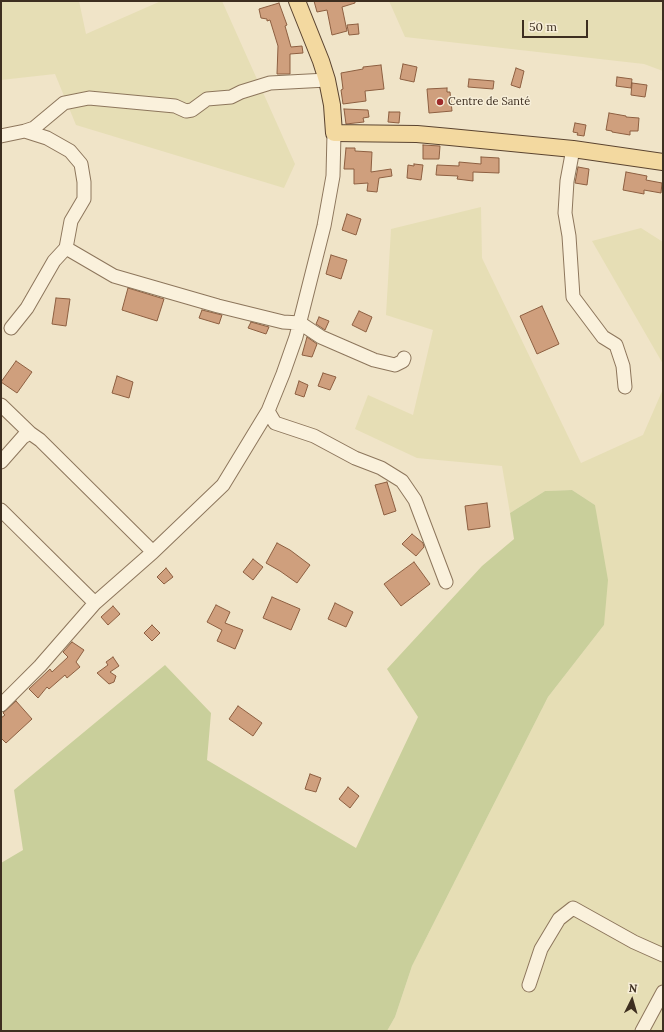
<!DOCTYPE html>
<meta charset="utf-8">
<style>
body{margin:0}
#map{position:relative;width:664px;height:1032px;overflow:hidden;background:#f0e4c8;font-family:Lora,serif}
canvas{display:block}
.frame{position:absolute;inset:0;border:2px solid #3d2e20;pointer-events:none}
.north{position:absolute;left:612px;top:980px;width:40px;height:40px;-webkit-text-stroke:3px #f7eed8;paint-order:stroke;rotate:5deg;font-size:11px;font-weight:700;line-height:16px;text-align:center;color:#3d2e20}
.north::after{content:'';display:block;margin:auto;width:14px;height:18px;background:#3d2e20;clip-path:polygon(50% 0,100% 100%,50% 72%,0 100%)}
.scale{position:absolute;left:522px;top:20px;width:66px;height:18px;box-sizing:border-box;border:2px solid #3d2e20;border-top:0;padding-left:5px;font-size:12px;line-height:14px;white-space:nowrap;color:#3d2e20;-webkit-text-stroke:3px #f7eed8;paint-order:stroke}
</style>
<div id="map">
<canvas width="664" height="1032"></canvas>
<div class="frame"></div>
<div class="north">N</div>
<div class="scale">50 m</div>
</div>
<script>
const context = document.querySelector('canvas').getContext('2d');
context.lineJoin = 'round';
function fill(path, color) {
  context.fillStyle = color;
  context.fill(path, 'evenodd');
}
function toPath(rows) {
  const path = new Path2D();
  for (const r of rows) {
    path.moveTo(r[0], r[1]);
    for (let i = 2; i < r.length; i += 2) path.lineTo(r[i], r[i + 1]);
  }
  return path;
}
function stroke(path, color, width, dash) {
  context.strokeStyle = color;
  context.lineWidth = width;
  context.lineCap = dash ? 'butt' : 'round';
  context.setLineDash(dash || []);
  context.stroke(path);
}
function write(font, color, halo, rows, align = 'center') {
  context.font = font + ' Lora,serif';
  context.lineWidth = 3;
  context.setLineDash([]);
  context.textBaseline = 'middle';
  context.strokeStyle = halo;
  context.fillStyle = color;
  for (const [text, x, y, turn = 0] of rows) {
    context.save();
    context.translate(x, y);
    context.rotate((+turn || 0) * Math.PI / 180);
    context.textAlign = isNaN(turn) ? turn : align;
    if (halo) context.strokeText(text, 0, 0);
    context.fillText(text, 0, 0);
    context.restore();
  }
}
const farmland = toPath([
 [1,1,79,1,86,34,161,1,222,1,295,164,284,188,76,125,55,74,1,80],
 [389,1,663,1,663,71,644,64,405,37],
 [481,207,482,258,581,463,643,435,663,389,663,1031,387,1031,395,1017,412,966,548,697,604,625,595,505,572,490,545,491,510,513,502,466,417,458,355,429,368,395,413,415,433,330,386,315,391,229],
 [641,228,663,242,663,364,592,241]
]);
const green = toPath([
 [572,490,595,505,608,580,604,625,548,697,412,966,395,1017,387,1031,1,1031,1,863,23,850,14,790,165,665,211,713,207,760,356,848,418,717,387,669,482,566,514,539,510,513,545,491]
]);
const building = toPath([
 [314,1,355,1,355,3,342,7,347,31,332,35,327,10,317,12,314,1],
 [279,3,287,25,285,26,291,47,302,46,303,53,290,54,290,74,277,74,278,46,270,20,267,21,267,19,261,18,259,9,279,3],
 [358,24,359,34,349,35,347,25,358,24],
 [403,64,417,67,414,82,400,79,403,64],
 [381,65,384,89,365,91,366,101,343,104,341,90,343,89,341,73,363,69,363,67,381,65],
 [516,68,524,71,520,88,511,85,516,68],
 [617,77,632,79,631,88,616,86,617,77],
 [469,79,494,81,493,89,468,87,469,79],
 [632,83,647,85,645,97,631,95,632,83],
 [447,88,447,92,450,92,452,111,429,113,427,89,447,88],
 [344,109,368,110,369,117,363,118,364,122,346,124,344,109],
 [389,112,400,112,399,123,388,122,389,112],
 [609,113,626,116,626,117,639,118,638,131,630,131,630,135,612,132,612,131,606,130,609,113],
 [575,123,586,125,584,136,577,135,578,133,573,132,575,123],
 [423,145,440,146,439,159,423,159,423,145],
 [346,148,355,148,355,151,372,152,371,172,391,169,392,176,379,178,377,192,367,191,368,183,354,184,354,169,344,169,346,148],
 [481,157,499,158,499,173,473,172,473,181,457,179,458,176,436,175,437,165,459,166,459,162,481,164,481,157],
 [414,164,423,165,421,180,407,178,408,165,414,166,414,164],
 [578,167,589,169,587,185,575,183,578,167],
 [626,172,647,176,646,180,662,183,661,193,644,190,644,194,623,190,626,172],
 [347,214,361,219,356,235,342,230,347,214],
 [331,255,347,260,341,279,326,274,331,255],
 [128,288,164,299,157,321,122,310,128,288],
 [56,298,70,299,66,326,52,324,56,298],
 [542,306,559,344,537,354,520,316,542,306],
 [202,310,222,315,219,324,199,318,202,310],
 [359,311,372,317,366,332,352,325,359,311],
 [319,317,329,321,325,330,316,324,319,317],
 [251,322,269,327,266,334,248,328,251,322],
 [307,337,317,344,312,357,302,355,307,337],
 [16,361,32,372,17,393,1,382,16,361],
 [323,373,336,377,330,390,318,386,323,373],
 [117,376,133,382,129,398,112,393,117,376],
 [299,381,308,385,304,397,295,394,299,381],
 [387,482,396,511,384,515,375,485,387,482],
 [487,503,490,527,468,530,465,506,487,503],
 [412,534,423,543,424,547,416,556,402,544,412,534],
 [277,543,290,550,310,565,297,583,280,571,266,563,277,543],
 [253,559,263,567,253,580,243,572,253,559],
 [414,562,430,584,401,606,384,584,414,562],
 [166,568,173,577,164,584,157,577,166,568],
 [272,597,300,609,291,630,263,618,272,597],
 [335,603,353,612,346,627,328,619,335,603],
 [216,605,230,612,225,623,243,630,235,649,217,641,222,630,207,622,216,605],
 [113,606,120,614,108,625,101,617,113,606],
 [152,625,160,633,152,641,144,633,152,625],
 [72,642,84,650,76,662,80,667,67,678,65,675,49,689,47,687,38,698,29,689,50,669,52,672,68,657,63,652,72,642],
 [113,657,119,666,110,672,116,676,114,682,109,684,97,673,108,665,106,662,113,657],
 [16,701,32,719,6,743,1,738,1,718,5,715,3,713,16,701],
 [238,706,262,723,253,736,229,719,238,706],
 [310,774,321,778,316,792,305,789,310,774],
 [348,787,359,796,350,808,339,799,348,787]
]);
const minor = toPath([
 [25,131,47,138,70,151,81,164,84,182,84,199,71,221,66,248,114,276,218,306,283,322,300,323,321,337,374,360,395,365,403,361,404,358],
 [1,136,25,131,34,128,64,103,89,98,175,106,186,111,192,110,207,99,231,97,241,92,270,83,327,80],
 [573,149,567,181,565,213,569,236,573,297,603,337,616,345,623,366,625,387],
 [11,328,27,308,54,261,66,248],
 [1,405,30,433],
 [268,411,275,423,314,436,355,458,381,468,402,481,415,500,446,582],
 [1,462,23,437,30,433,40,440,153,552],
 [1,510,95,603],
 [1,705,40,666,95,603,153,552,223,485,268,411,283,374,296,337,324,226,333,176,334,133],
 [529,985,541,949,559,919,573,908,634,942,663,955],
 [642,1031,663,992]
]);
const major = toPath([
 [297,1,321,61,327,80,332,105,334,133,417,134,450,137,573,149,663,162]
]);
const markers = [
 [440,102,4,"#9e2a2b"]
];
const poiNames = [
 ["Centre de Santé",448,102]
];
fill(farmland, '#e6deb5');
fill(green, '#c9cf9b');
fill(building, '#cf9f7d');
stroke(building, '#8d5f41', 1);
stroke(minor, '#8d765c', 15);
stroke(major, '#5b4430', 18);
stroke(minor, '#faf1dc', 13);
stroke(major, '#f3d9a0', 16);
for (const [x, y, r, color] of markers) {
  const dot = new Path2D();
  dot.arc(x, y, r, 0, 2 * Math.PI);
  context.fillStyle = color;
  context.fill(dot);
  stroke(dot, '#f7eed8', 1.5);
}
write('11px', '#3d2e20', '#f7eed8', poiNames, 'left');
</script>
